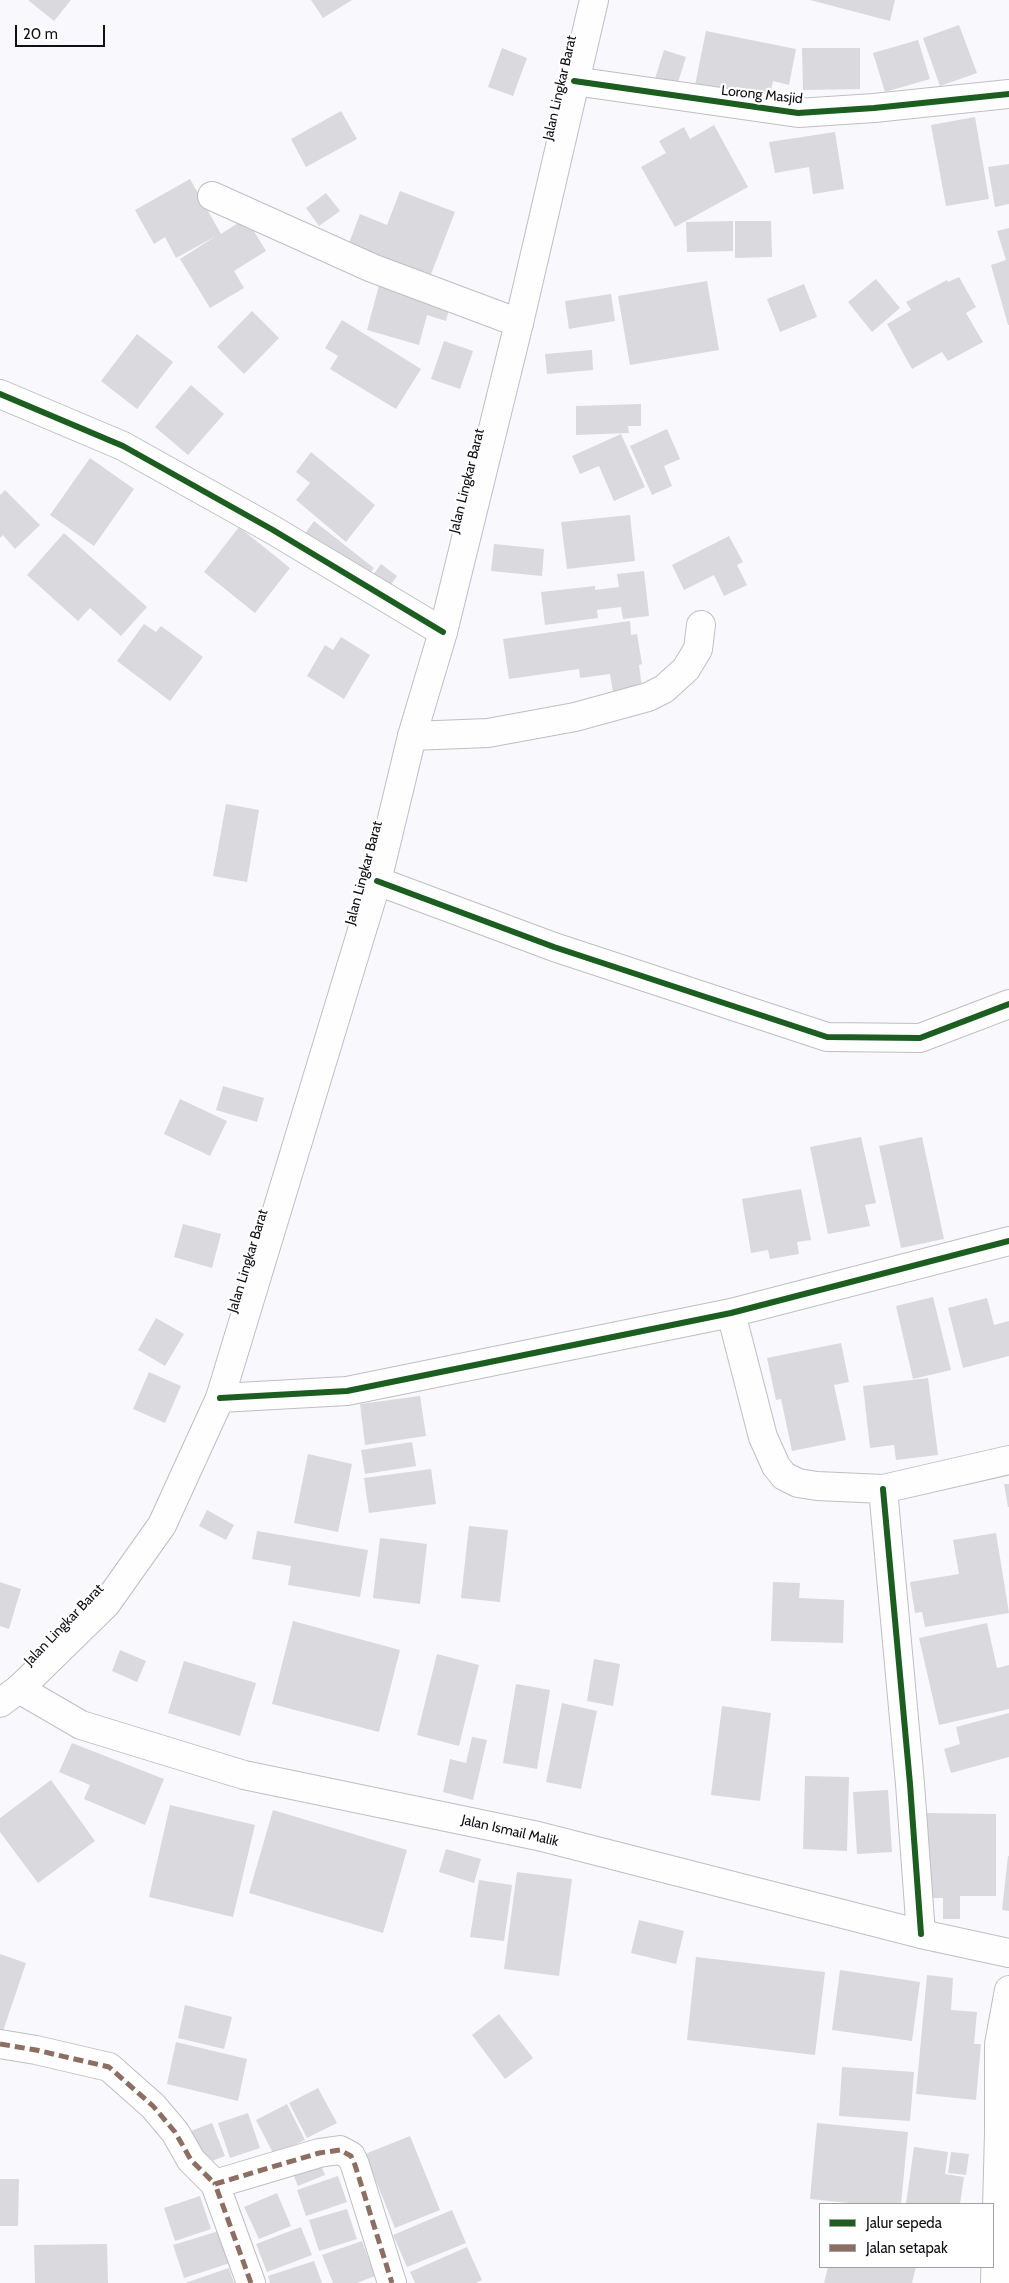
<!DOCTYPE html>
<style>
body{margin:0}
#map{position:relative;width:1009px;height:2283px;overflow:hidden;background:#f9f8fd;font-family:Cabin,sans-serif}
canvas{display:block}
.legend{position:absolute;left:819px;top:2203px;width:175px;height:65px;box-sizing:border-box;background:#fff;border:1px solid #9f9fa1;margin:0;padding:6px 9px;list-style:none;font-size:15px;color:#100f15}
.legend li{display:flex;align-items:center;gap:10px;height:25px}
.legend b{width:25px;border:1px solid #9f9fa1}
.scale{position:absolute;left:15px;top:25px;width:90px;height:22px;box-sizing:border-box;border:2px solid #100f15;border-top:0;padding-left:6px;font-size:15px;line-height:18px;white-space:nowrap;color:#100f15;-webkit-text-stroke:4px #fff;paint-order:stroke}
</style>
<div id="map">
<canvas width="1009" height="2283"></canvas>
<ul class="legend">
<li><b style="height:6px;background:#1b5e20"></b>Jalur sepeda</li>
<li><b style="height:6px;background:#8d6e63"></b>Jalan setapak</li>
</ul>
<div class="scale">20 m</div>
</div>
<script>
const context = document.querySelector('canvas').getContext('2d');
context.lineJoin = 'round';
function fill(path, color) {
  context.fillStyle = color;
  context.fill(path, 'evenodd');
}
function toPath(rows) {
  const path = new Path2D();
  for (const r of rows) {
    path.moveTo(r[0], r[1]);
    for (let i = 2; i < r.length; i += 2) path.lineTo(r[i], r[i + 1]);
  }
  return path;
}
function stroke(path, color, width, dash) {
  context.strokeStyle = color;
  context.lineWidth = width;
  context.lineCap = dash ? 'butt' : 'round';
  context.setLineDash(dash || []);
  context.stroke(path);
}
function write(font, color, halo, rows, align = 'center') {
  context.font = font + ' Cabin,sans-serif';
  context.lineWidth = 4.5;
  context.setLineDash([]);
  context.textBaseline = 'middle';
  context.strokeStyle = halo;
  context.fillStyle = color;
  for (const [text, x, y, turn = 0] of rows) {
    context.save();
    context.translate(x, y);
    context.rotate((+turn || 0) * Math.PI / 180);
    context.textAlign = isNaN(turn) ? turn : align;
    if (halo) context.strokeText(text, 0, 0);
    context.fillText(text, 0, 0);
    context.restore();
  }
}
const building = toPath([
 [28,0,71,0,54,21],
 [311,0,352,0,323,18],
 [810,0,895,0,890,21],
 [959,25,977,73,940,86,923,38],
 [706,31,796,49,789,85,773,81,769,100,695,85],
 [918,40,930,79,885,92,873,53],
 [502,48,527,58,513,96,488,87],
 [802,48,860,48,860,89,803,90],
 [664,50,686,57,675,92,653,85],
 [341,111,357,139,306,167,291,139],
 [975,117,989,199,946,206,931,125],
 [714,125,748,187,675,227,641,167,666,153,659,141,684,127,690,139],
 [835,132,844,189,813,194,809,167,775,173,769,142],
 [1009,164,1009,204,995,207,988,167],
 [190,179,221,234,246,218,266,251,234,271,244,288,210,308,180,259,216,236,176,258,165,237,154,244,135,210],
 [400,191,455,212,428,282,346,251,360,214,387,225],
 [326,193,340,211,319,226,306,208],
 [733,221,733,251,687,252,686,222],
 [735,221,771,221,772,257,735,258],
 [1009,228,1009,325,1008,325,991,265,1006,260,997,231],
 [959,277,976,307,966,313,983,342,948,361,942,352,912,369,887,324,911,310,906,302,947,280,948,282],
 [381,278,452,298,446,321,427,315,419,345,367,330],
 [876,279,900,308,872,332,848,302],
 [707,281,719,350,630,365,618,296],
 [804,284,817,317,780,332,767,299],
 [611,294,615,321,569,329,565,301],
 [252,311,279,338,244,374,217,347],
 [342,320,421,369,396,409,330,369,338,356,325,348],
 [137,334,173,362,137,409,101,381],
 [444,341,473,351,460,389,431,379],
 [592,350,593,370,547,374,545,354],
 [191,385,224,414,188,455,155,427],
 [641,404,641,426,628,426,629,433,576,435,576,406],
 [667,429,680,459,664,466,672,486,652,495,630,446],
 [621,434,645,487,614,501,599,466,580,474,572,456],
 [311,452,375,505,346,542,296,500,310,483,296,472],
 [90,458,134,489,94,546,50,515],
 [5,490,40,525,15,549,3,535,0,538,0,495],
 [630,515,635,561,567,569,561,522],
 [314,521,374,568,363,581,304,535],
 [239,527,290,568,255,613,204,572],
 [64,533,147,607,121,636,90,608,78,621,27,575],
 [729,536,743,562,737,565,747,585,724,596,714,575,684,590,672,565],
 [494,544,544,549,542,576,491,571],
 [381,564,397,576,384,595,367,583],
 [644,571,649,616,623,619,621,607,597,610,598,618,545,625,541,592,595,586,595,590,619,587,617,574],
 [630,621,631,635,637,634,642,664,639,665,642,688,613,693,610,674,580,678,579,669,509,679,503,639],
 [144,624,156,632,161,626,203,657,170,701,117,661],
 [341,637,370,655,344,699,307,676,325,645,333,650],
 [226,804,259,810,247,882,213,876],
 [223,1086,264,1098,257,1122,216,1110],
 [180,1099,227,1121,210,1156,164,1134],
 [861,1137,876,1203,865,1205,870,1226,828,1234,810,1147],
 [922,1137,944,1239,901,1248,879,1146],
 [801,1189,811,1240,797,1242,799,1254,770,1259,768,1250,751,1253,742,1199],
 [183,1224,221,1234,212,1268,174,1257],
 [933,1297,951,1370,913,1379,896,1306],
 [987,1298,994,1325,1009,1321,1009,1356,963,1368,948,1308],
 [156,1318,184,1334,165,1366,138,1350],
 [841,1343,849,1382,834,1385,846,1440,792,1451,781,1399,776,1400,767,1358],
 [149,1372,181,1386,165,1423,133,1409],
 [928,1378,938,1455,896,1460,894,1445,870,1448,863,1386],
 [420,1396,426,1436,365,1445,360,1404],
 [412,1442,416,1466,365,1474,361,1450],
 [308,1454,352,1464,338,1532,294,1523],
 [431,1469,436,1504,369,1513,364,1478],
 [1004,1484,1009,1484,1009,1507,1008,1507],
 [207,1510,234,1525,226,1540,199,1526],
 [469,1526,508,1530,500,1602,461,1598],
 [257,1531,368,1550,360,1597,288,1585,291,1566,252,1559],
 [996,1533,1009,1613,925,1627,922,1612,915,1613,910,1582,959,1574,953,1540],
 [380,1538,427,1544,420,1604,373,1598],
 [0,1582,21,1589,9,1629,0,1626],
 [773,1582,800,1583,799,1598,844,1600,843,1643,771,1641],
 [293,1621,400,1650,379,1732,272,1704],
 [987,1623,997,1668,1009,1665,1009,1709,939,1725,919,1638],
 [120,1650,146,1661,137,1682,112,1671],
 [437,1654,479,1665,459,1746,417,1735],
 [594,1659,620,1664,613,1706,587,1701],
 [184,1661,256,1683,240,1736,168,1713],
 [516,1684,550,1690,537,1769,503,1763],
 [562,1703,597,1711,581,1789,546,1782],
 [722,1706,771,1713,760,1801,711,1795],
 [1009,1713,1009,1757,951,1773,944,1749,960,1744,956,1727],
 [472,1737,487,1740,473,1800,443,1792,450,1759,466,1763],
 [72,1743,164,1779,145,1825,84,1799,90,1785,59,1772],
 [805,1776,849,1777,847,1851,803,1849],
 [51,1780,95,1841,38,1883,0,1832,0,1818],
 [888,1790,892,1852,857,1854,853,1792],
 [170,1805,255,1825,233,1917,149,1897],
 [273,1810,407,1850,383,1933,249,1893],
 [926,1813,996,1814,996,1896,960,1896,960,1919,943,1919,943,1898,926,1898],
 [446,1849,481,1859,474,1883,439,1872],
 [1008,1856,1009,1856,1009,1911,1002,1910],
 [517,1872,572,1879,559,1976,504,1969],
 [479,1880,512,1885,504,1941,470,1937],
 [639,1920,684,1931,676,1964,631,1953],
 [0,1954,26,1963,2,2034,0,2033],
 [696,1957,825,1972,815,2055,687,2040],
 [840,1970,920,1982,912,2041,832,2030],
 [927,1975,953,1978,951,2010,977,2012,974,2044,981,2044,976,2100,916,2094],
 [185,2005,232,2017,224,2049,178,2038],
 [499,2014,533,2058,505,2079,472,2035],
 [176,2042,247,2059,238,2101,167,2084],
 [842,2067,914,2072,910,2121,839,2116],
 [318,2088,337,2123,307,2138,289,2103],
 [287,2104,305,2140,274,2155,256,2120],
 [248,2113,260,2148,230,2158,218,2123],
 [212,2123,225,2156,201,2165,188,2132],
 [817,2123,908,2132,901,2204,858,2204,810,2199],
 [410,2136,440,2210,395,2228,365,2154],
 [914,2147,948,2152,945,2174,964,2177,960,2204,906,2204],
 [951,2152,969,2154,966,2175,948,2173],
 [318,2158,325,2175,298,2186,291,2169],
 [338,2176,347,2202,306,2216,297,2190],
 [0,2179,19,2179,18,2226,0,2226],
 [277,2193,291,2226,259,2239,244,2207],
 [200,2196,211,2229,175,2241,164,2208],
 [347,2209,357,2239,319,2251,309,2220],
 [452,2210,466,2243,407,2267,393,2235],
 [301,2227,312,2255,267,2272,256,2244],
 [219,2231,230,2263,184,2278,173,2245],
 [362,2241,375,2276,357,2283,333,2283,322,2255],
 [107,2244,108,2283,35,2283,34,2245],
 [467,2247,482,2280,476,2283,415,2283,410,2272],
 [314,2261,322,2283,270,2283,268,2276],
 [828,2267,916,2267,912,2283,824,2283],
 [229,2268,234,2283,185,2283]
]);
const street = toPath([
 [574,81,798,113,874,108,1009,94],
 [212,196,372,268,519,323],
 [0,394,123,446,273,530,443,632],
 [412,736,488,733,575,717,648,697,664,689,686,669,698,649,701,625],
 [377,881,554,947,827,1037,920,1038,1009,1004],
 [731,1313,763,1437,776,1466,784,1476,798,1483,817,1486,883,1489,1009,1460],
 [220,1398,347,1391,731,1313,1009,1241],
 [883,1489,910,1784,921,1934],
 [0,2044,36,2050,109,2067,153,2106,175,2132,191,2160,215,2184],
 [251,2283,215,2184,319,2153,340,2150,351,2156,355,2165,392,2283],
 [995,2283,999,2133,999,2044,1009,1990]
]);
const secondary = toPath([
 [19,1689,81,1725,244,1775,538,1836,921,1934,1009,1953]
]);
const highway = toPath([
 [0,1703,19,1689,106,1604,162,1525,220,1398,377,881,412,736,443,632,519,323,594,0]
]);
const quiet = toPath([
 [0,2044,36,2050,109,2067,153,2106,175,2132,191,2160,215,2184],
 [251,2283,215,2184,319,2153,340,2150,351,2156,355,2165,392,2283]
]);
const cycleway = toPath([
 [574,81,798,113,874,108,1009,94],
 [0,394,123,446,273,530,443,632],
 [377,881,554,947,827,1037,920,1038,1009,1004],
 [220,1398,347,1391,731,1313,1009,1241],
 [883,1489,910,1784,921,1934]
]);
const streetNames = [
 ["Jalan Lingkar Barat",560,88,-77],
 ["Lorong Masjid",762,95,6],
 ["Jalan Lingkar Barat",467,481,-76],
 ["Jalan Lingkar Barat",364,873,-75],
 ["Jalan Lingkar Barat",248,1261,-73],
 ["Jalan Lingkar Barat",64,1625,-46],
 ["Jalan Ismail Malik",510,1831,13]
];
fill(building, '#dad9de');
stroke(street, '#bfbec3', 30);
stroke(secondary, '#bfbec3', 30);
stroke(highway, '#bfbec3', 30);
stroke(street, '#fefeff', 28);
stroke(secondary, '#fefeff', 28);
stroke(highway, '#fefeff', 28);
stroke(quiet, '#8d6e63', 5, [10, 5]);
stroke(cycleway, '#1b5e20', 6);
write('14px', '#100f15', '#fff', streetNames);
</script>
